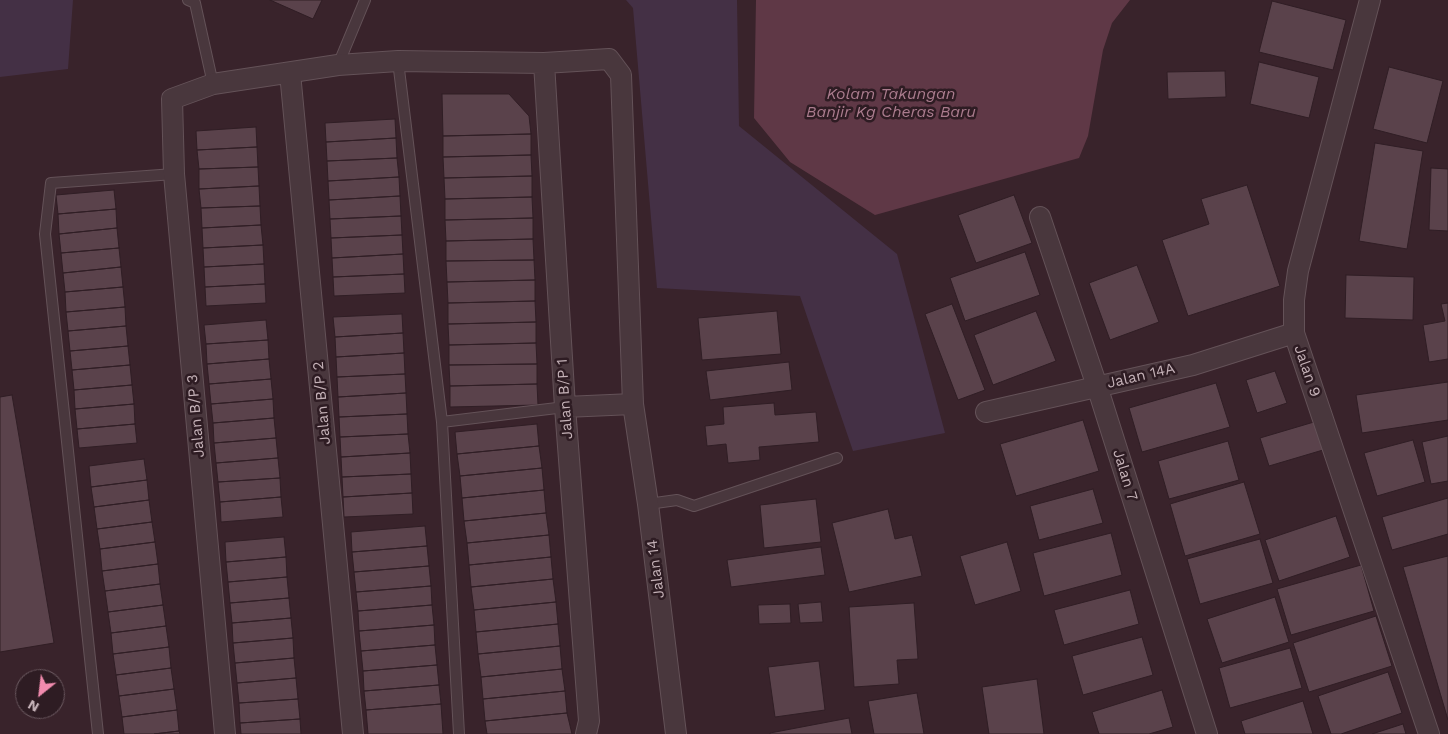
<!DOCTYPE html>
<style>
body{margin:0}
#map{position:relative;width:1448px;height:734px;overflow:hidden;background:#39232b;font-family:"Work Sans",sans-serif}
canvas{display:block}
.north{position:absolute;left:15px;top:669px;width:50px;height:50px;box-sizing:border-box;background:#2e1c23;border:1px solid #6a585f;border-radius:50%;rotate:209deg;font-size:14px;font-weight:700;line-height:20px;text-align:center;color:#c5b2b8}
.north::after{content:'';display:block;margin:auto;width:18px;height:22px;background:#f18bae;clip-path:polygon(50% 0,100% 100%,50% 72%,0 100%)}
</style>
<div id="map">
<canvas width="1448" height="734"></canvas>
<div class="north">N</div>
</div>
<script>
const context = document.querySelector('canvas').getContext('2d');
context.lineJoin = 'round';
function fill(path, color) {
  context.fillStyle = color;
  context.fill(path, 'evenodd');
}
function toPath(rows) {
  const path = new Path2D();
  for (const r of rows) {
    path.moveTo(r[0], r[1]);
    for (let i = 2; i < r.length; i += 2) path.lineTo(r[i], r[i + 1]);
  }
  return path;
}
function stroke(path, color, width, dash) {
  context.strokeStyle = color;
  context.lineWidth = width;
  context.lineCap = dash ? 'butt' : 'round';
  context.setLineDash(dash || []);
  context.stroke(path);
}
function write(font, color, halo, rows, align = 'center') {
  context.font = font + ' "Work Sans",sans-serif';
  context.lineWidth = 5;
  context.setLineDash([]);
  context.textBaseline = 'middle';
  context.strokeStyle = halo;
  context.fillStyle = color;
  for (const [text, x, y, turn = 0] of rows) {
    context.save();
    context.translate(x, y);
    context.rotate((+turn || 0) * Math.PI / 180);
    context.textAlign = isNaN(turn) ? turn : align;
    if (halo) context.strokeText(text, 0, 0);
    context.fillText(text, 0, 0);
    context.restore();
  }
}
const green = toPath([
 [0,0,73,0,68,69,0,77],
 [626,0,737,0,739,126,897,254,945,433,853,451,800,296,657,288,633,8]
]);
const water = toPath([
 [756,0,1130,0,1112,23,1103,50,1088,136,1079,158,875,215,790,162,754,118]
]);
const building = toPath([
 [270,0,322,0,313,19,270,0],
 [1272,1,1346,20,1333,70,1259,52,1272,1],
 [1259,62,1319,77,1309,118,1250,104,1259,62],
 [1389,67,1443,81,1427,143,1373,129,1389,67],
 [1225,71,1226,97,1168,99,1167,72,1225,71],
 [442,94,509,94,529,116,531,134,443,136,442,94],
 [395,119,396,138,326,142,325,123,395,119],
 [256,127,257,147,197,150,196,131,256,127],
 [531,134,531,155,443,157,443,136,531,134],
 [396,138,397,158,327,161,326,142,396,138],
 [1375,143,1423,151,1407,249,1359,241,1375,143],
 [257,147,258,167,199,169,197,150,257,147],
 [531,155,532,176,444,178,443,157,531,155],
 [397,158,399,177,328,181,327,161,397,158],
 [258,167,259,186,199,189,199,169,258,167],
 [1431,168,1448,169,1448,231,1429,230,1431,168],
 [532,176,532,197,445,199,444,178,532,176],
 [399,177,400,196,329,200,328,181,399,177],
 [1247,185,1280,286,1188,316,1162,240,1209,224,1201,199,1247,185],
 [259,186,260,206,201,208,199,189,259,186],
 [114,190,116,209,58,214,56,195,114,190],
 [1014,195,1032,243,976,263,958,215,1014,195],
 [400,196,401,216,330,219,329,200,400,196],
 [532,197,533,218,445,220,445,199,532,197],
 [260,206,261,225,202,228,201,208,260,206],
 [116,209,117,228,59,234,58,214,116,209],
 [401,216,402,235,331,238,330,219,401,216],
 [533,218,533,239,446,241,445,220,533,218],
 [261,225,263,245,203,248,202,228,261,225],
 [117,228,119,248,61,253,59,234,117,228],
 [402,235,403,254,332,258,331,238,402,235],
 [533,239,534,260,446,261,446,241,533,239],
 [263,245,264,264,204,267,203,248,263,245],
 [119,248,121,267,63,273,61,253,119,248],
 [1025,252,1040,295,965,321,950,278,1025,252],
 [403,254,404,274,333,277,332,258,403,254],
 [534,260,535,280,447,282,446,261,534,260],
 [264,264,265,284,205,287,204,267,264,264],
 [1137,265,1159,322,1110,340,1089,283,1137,265],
 [121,267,123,287,65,292,63,273,121,267],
 [404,274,405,293,334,296,333,277,404,274],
 [1346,275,1414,277,1413,320,1345,318,1346,275],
 [535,280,535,301,448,303,447,282,535,280],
 [265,284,266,303,206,306,205,287,265,284],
 [123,287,125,307,66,312,65,292,123,287],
 [535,301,536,322,448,324,448,303,535,301],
 [1448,303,1448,359,1429,362,1423,325,1445,321,1441,304,1448,303],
 [952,304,985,390,958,400,925,314,952,304],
 [125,307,126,326,68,331,66,312,125,307],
 [777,311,781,354,702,360,698,318,777,311],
 [1036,311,1056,361,993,385,974,335,1036,311],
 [402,314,403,333,335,337,333,317,402,314],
 [266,320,268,340,206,344,204,325,266,320],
 [536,322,536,343,449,345,448,324,536,322],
 [126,326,128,346,70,351,68,331,126,326],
 [403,333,404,353,336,357,335,337,403,333],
 [268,340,269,359,207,364,206,344,268,340],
 [536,343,537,364,449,365,449,345,536,343],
 [128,346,130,365,72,370,70,351,128,346],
 [404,353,405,374,337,377,336,357,404,353],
 [269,359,271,379,209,384,207,364,269,359],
 [789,362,792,390,710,400,706,371,789,362],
 [537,364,537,384,450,386,449,365,537,364],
 [130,365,132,385,74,390,72,370,130,365],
 [1275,371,1287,403,1257,413,1246,380,1275,371],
 [405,374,406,393,338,397,337,377,405,374],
 [271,379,273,399,211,404,209,384,271,379],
 [1448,382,1448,420,1362,433,1356,395,1448,382],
 [1216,383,1230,427,1142,452,1129,408,1216,383],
 [537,384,538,405,450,407,450,386,537,384],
 [132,385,134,404,75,409,74,390,132,385],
 [406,393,407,414,339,417,338,397,406,393],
 [12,395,54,643,0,652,0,397,12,395],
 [273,399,274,418,213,423,211,404,273,399],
 [774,403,775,415,816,412,819,442,759,447,760,460,728,463,726,444,707,446,705,426,724,424,723,407,774,403],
 [134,404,135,424,77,429,75,409,134,404],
 [407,414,408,434,340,437,339,417,407,414],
 [274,418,276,438,214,443,213,423,274,418],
 [1083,420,1099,471,1016,496,1000,444,1083,420],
 [1314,422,1323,450,1269,466,1260,438,1314,422],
 [135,424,137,443,79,448,77,429,135,424],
 [537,424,539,446,457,454,455,432,537,424],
 [408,434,410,453,341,457,340,437,408,434],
 [1448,436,1448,481,1431,484,1422,442,1448,436],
 [276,438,278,458,216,463,214,443,276,438],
 [1413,440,1425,482,1377,496,1364,453,1413,440],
 [1228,441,1239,480,1169,499,1158,461,1228,441],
 [539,446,542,468,460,476,457,454,539,446],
 [410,453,411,474,342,477,341,457,410,453],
 [278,458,280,478,218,482,216,463,278,458],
 [144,459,147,480,91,487,89,466,144,459],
 [542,468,544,490,462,498,460,476,542,468],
 [411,474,412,493,343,497,342,477,411,474],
 [280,478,281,497,220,502,218,482,280,478],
 [147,480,149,500,94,507,91,487,147,480],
 [1244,482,1260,534,1185,556,1170,504,1244,482],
 [1093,489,1103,523,1039,540,1030,506,1093,489],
 [544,490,546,513,464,521,462,498,544,490],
 [412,493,413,514,344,517,343,497,412,493],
 [281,497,283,517,221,522,220,502,281,497],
 [1448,498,1448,534,1392,550,1382,517,1448,498],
 [816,499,821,542,764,548,760,505,816,499],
 [149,500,152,522,97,529,94,507,149,500],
 [888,509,895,539,912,535,922,576,849,592,832,523,888,509],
 [546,513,549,535,467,543,464,521,546,513],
 [1336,516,1350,557,1279,581,1265,540,1336,516],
 [152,522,155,542,100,549,97,529,152,522],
 [425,526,427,546,352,552,351,532,425,526],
 [1111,533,1122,575,1044,596,1033,553,1111,533],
 [549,535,551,557,469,565,467,543,549,535],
 [284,537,286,557,226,562,225,542,284,537],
 [1260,539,1273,583,1200,604,1187,559,1260,539],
 [155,542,158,564,102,571,100,549,155,542],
 [1007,542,1021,591,975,605,960,556,1007,542],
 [427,546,429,566,354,572,352,552,427,546],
 [821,547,825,575,731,587,727,560,821,547],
 [1448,556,1448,720,1403,567,1448,556],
 [286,557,287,577,228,582,226,562,286,557],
 [551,557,553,579,471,587,469,565,551,557],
 [158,564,160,584,105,591,102,571,158,564],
 [1361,565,1374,611,1291,635,1277,589,1361,565],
 [429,566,431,586,356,592,354,572,429,566],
 [287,577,289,598,230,603,228,582,287,577],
 [553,579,556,602,474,610,471,587,553,579],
 [160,584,163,605,108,612,105,591,160,584],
 [431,586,432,605,358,611,356,592,431,586],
 [1130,590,1139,624,1064,645,1054,610,1130,590],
 [1275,597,1289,642,1222,663,1207,619,1275,597],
 [289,598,291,618,232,623,230,603,289,598],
 [556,602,558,624,476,632,474,610,556,602],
 [821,602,823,622,800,623,798,604,821,602],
 [914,603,918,659,897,660,899,684,854,687,849,607,914,603],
 [790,604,791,623,759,624,758,605,790,604],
 [163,605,166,626,111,633,108,612,163,605],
 [432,605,434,625,359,631,358,611,432,605],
 [1376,616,1392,666,1309,692,1293,643,1376,616],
 [291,618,293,638,233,643,232,623,291,618],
 [558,624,560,646,478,654,476,632,558,624],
 [434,625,435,645,361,651,359,631,434,625],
 [166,626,169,647,113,654,111,633,166,626],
 [1142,637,1153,675,1083,695,1072,656,1142,637],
 [293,638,294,658,235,663,233,643,293,638],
 [435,645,437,665,363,671,361,651,435,645],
 [560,646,562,669,481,677,478,654,560,646],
 [169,647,171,668,116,675,113,654,169,647],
 [1290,648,1302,688,1230,708,1219,668,1290,648],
 [294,658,296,678,237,683,235,663,294,658],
 [819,661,825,710,775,717,768,667,819,661],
 [437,665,439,685,364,691,363,671,437,665],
 [171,668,174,689,119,696,116,675,171,668],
 [562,669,565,691,483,699,481,677,562,669],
 [1388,672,1402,713,1341,734,1331,734,1318,696,1388,672],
 [296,678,298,699,239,703,237,683,296,678],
 [1037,679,1044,734,989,734,982,687,1037,679],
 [439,685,441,704,366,710,364,691,439,685],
 [174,689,177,710,122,717,119,696,174,689],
 [1162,690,1173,727,1149,734,1099,734,1092,712,1162,690],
 [565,691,567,713,485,721,483,699,565,691],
 [917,693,924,734,874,734,868,701,917,693],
 [298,699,300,719,240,723,239,703,298,699],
 [1303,701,1313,734,1245,734,1241,721,1303,701],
 [441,704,443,734,368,734,366,710,441,704],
 [177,710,179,731,154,734,124,734,122,717,177,710],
 [567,713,572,734,487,734,485,721,567,713],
 [849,718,852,734,770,734,770,733,849,718],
 [300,719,301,734,241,734,240,723,300,719],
 [1403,724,1406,734,1372,734,1403,724],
 [179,731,180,734,154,734,179,731]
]);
const lane = toPath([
 [188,0,195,3,213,84],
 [398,61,442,422,459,734],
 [338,65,365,0],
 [442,422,565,407],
 [648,504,677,500,694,506,837,458],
 [98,734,45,234,51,183,174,174]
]);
const street = toPath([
 [1370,0,1298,271,1294,300,1294,333,1429,734],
 [544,63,565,407,589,721,586,734],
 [290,73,353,734],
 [1040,217,1097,386,1207,734],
 [565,407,633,404],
 [986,412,1193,365,1294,333],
 [225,734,174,174,172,99,213,84,338,65,398,61,544,63,609,59,621,75,633,404,648,504,676,734]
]);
const streetNames = [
 ["Jalan 9",1307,371,71],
 ["Jalan 14A",1141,376,-13],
 ["Jalan B/P 1",565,399,-94],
 ["Jalan B/P 2",322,403,-95],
 ["Jalan B/P 3",196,416,-95],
 ["Jalan 7",1125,475,73],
 ["Jalan 14",656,569,-97]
];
const waterNames = [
 ["Kolam Takungan",891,94],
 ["Banjir Kg Cheras Baru",891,112]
];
fill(green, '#443045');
fill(water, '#5f3846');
fill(building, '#5a424b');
stroke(building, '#301e25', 1);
stroke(lane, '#645258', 12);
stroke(street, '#645258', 22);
stroke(lane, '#49373d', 10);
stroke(street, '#49373d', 20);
write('15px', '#c5b2b8', '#2e1c23', streetNames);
write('italic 16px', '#ab7c8e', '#2e1c23', waterNames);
</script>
